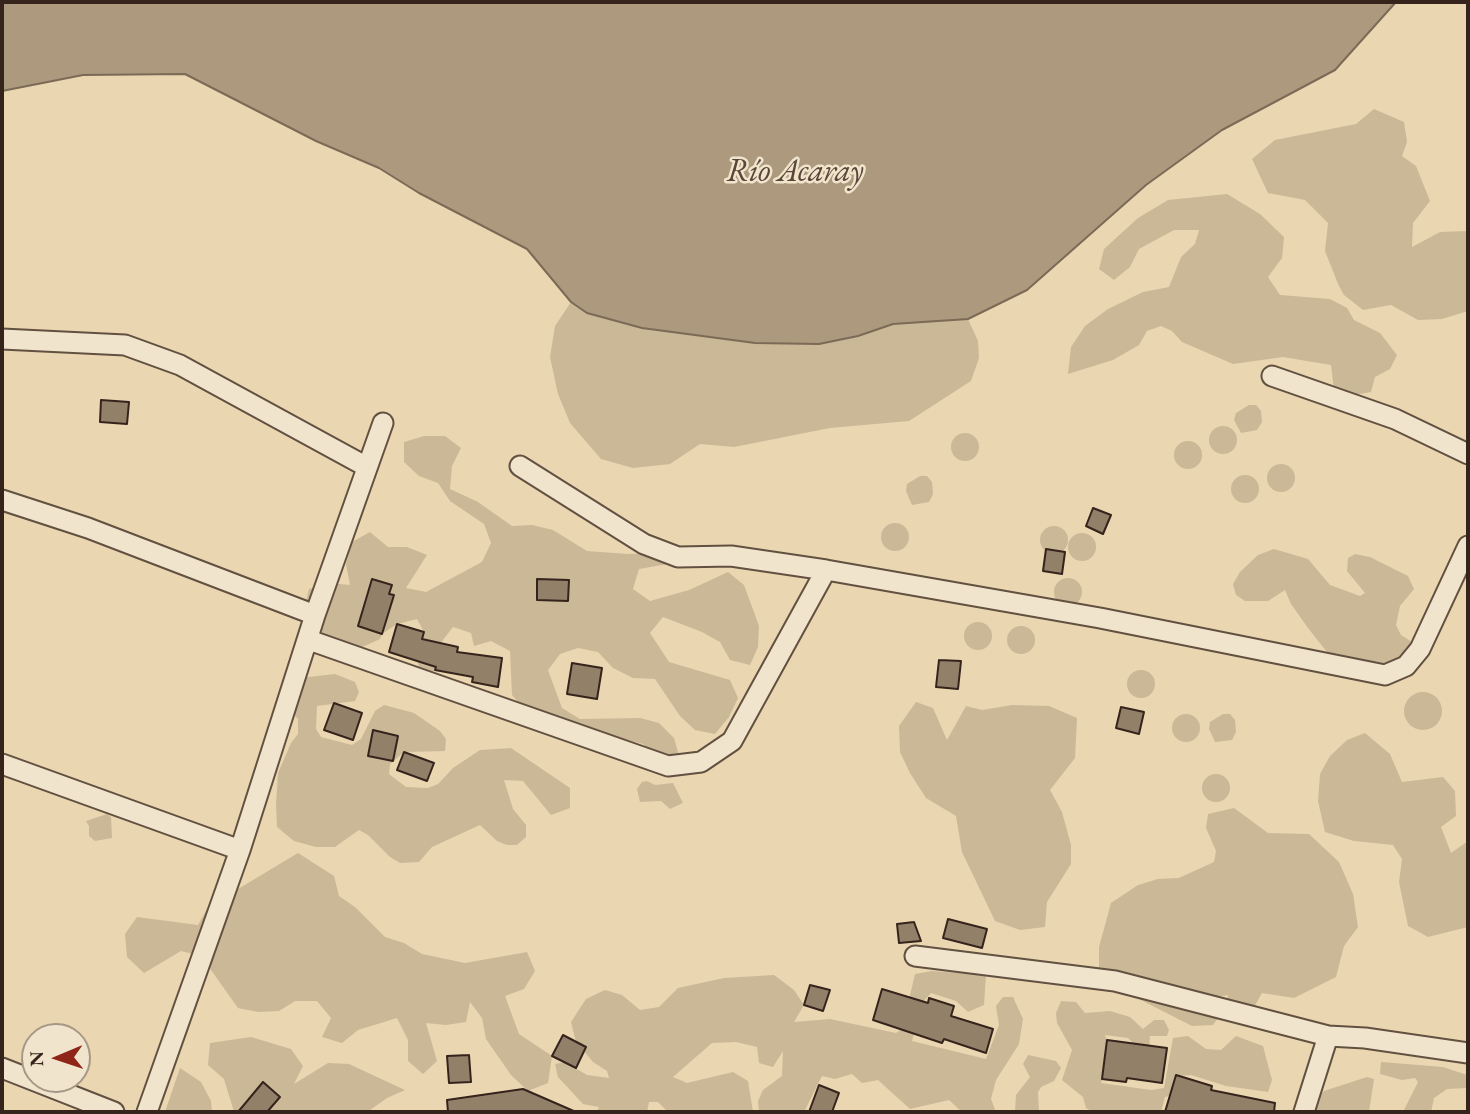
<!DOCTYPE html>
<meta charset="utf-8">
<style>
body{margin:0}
#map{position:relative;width:1470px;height:1114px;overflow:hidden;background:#ead6b0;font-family:"EB Garamond",serif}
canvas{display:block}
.frame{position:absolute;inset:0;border:4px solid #35231c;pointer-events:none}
.north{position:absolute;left:21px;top:1023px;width:70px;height:70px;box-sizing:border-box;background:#f1e4cc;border:2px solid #a69786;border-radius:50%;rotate:268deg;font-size:19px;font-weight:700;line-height:28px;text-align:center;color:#35231c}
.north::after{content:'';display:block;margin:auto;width:24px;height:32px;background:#8f2418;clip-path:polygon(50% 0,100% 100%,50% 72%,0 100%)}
</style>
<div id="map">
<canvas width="1470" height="1114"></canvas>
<div class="frame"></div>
<div class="north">N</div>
</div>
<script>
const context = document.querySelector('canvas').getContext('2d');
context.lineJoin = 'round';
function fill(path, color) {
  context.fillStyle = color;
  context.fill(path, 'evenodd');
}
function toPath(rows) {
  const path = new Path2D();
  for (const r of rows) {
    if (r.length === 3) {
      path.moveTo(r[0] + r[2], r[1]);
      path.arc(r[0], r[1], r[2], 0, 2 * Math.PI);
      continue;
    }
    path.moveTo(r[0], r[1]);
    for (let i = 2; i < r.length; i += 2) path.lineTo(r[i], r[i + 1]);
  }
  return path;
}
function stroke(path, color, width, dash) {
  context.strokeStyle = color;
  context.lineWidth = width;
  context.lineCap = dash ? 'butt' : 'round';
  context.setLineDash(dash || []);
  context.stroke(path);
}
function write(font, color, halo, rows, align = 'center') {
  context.font = font + ' "EB Garamond",serif';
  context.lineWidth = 5;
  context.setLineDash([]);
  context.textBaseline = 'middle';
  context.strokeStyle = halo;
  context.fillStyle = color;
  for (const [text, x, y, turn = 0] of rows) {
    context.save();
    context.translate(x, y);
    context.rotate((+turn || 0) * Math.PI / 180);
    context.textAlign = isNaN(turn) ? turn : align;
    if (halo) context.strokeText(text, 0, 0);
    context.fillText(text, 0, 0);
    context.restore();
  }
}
const green = toPath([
 [1374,109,1404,122,1407,142,1402,156,1416,166,1430,201,1413,223,1412,247,1440,232,1468,231,1468,311,1442,319,1418,320,1391,305,1363,310,1344,295,1338,284,1325,251,1328,223,1305,200,1268,193,1252,159,1275,140,1356,124],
 [1227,194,1260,214,1284,237,1282,258,1268,277,1280,295,1330,299,1347,308,1354,320,1380,333,1397,355,1390,369,1375,377,1371,392,1354,395,1334,390,1331,365,1283,357,1233,364,1182,342,1172,331,1161,326,1147,331,1139,345,1113,360,1068,374,1071,347,1085,326,1108,309,1143,292,1169,287,1181,257,1195,244,1199,230,1174,230,1139,249,1130,267,1114,280,1099,269,1104,249,1138,218,1168,200],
 [571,302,587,313,858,336,893,324,968,319,978,341,979,358,971,381,909,421,830,428,734,447,700,444,670,464,633,468,601,459,570,423,558,394,550,357,555,326],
 [1249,405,1256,405,1261,411,1262,422,1257,430,1241,433,1234,420,1236,413],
 [1223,440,14],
 [965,447,14],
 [424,436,445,436,461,448,452,466,450,489,478,502,512,526,532,525,553,530,587,551,628,554,682,552,679,562,639,569,633,589,650,601,689,590,728,572,744,585,759,626,758,647,750,665,730,660,720,642,702,632,663,617,650,633,669,662,730,680,738,698,729,717,715,734,695,730,680,716,655,679,633,678,613,668,598,652,578,648,560,654,548,670,562,708,580,719,640,718,659,723,674,738,680,759,659,759,643,744,624,739,605,741,527,712,512,695,510,651,491,641,474,646,471,633,453,627,436,649,435,670,421,681,416,651,424,632,417,619,397,624,382,634,380,639,360,648,320,645,304,610,309,589,329,583,350,585,346,564,352,542,370,532,388,547,407,547,427,555,406,588,426,592,482,562,491,543,484,524,450,501,438,483,419,476,404,462,404,442],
 [1188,455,14],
 [1281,478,14],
 [1245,489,14],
 [920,476,927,476,932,482,933,494,929,502,912,505,906,491,907,484],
 [895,537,14],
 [1054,540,14],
 [1082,547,14],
 [1274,549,1308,559,1330,585,1360,596,1365,593,1347,571,1348,558,1355,554,1370,557,1408,576,1414,589,1400,606,1396,625,1401,635,1415,644,1407,670,1340,661,1327,652,1308,628,1291,604,1285,590,1268,601,1245,601,1236,595,1233,584,1240,572,1258,555],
 [1068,592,14],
 [978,636,14],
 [1021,640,14],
 [1141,684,14],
 [335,674,355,682,359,692,355,701,317,706,316,729,321,737,352,745,361,739,375,711,384,705,414,713,440,731,446,739,445,751,404,752,390,764,389,774,406,787,428,788,438,784,453,768,480,750,511,748,570,788,570,808,551,815,523,781,504,780,513,809,526,825,526,837,517,845,507,845,497,841,480,825,432,847,419,862,400,863,390,857,368,835,359,830,335,847,316,847,294,841,277,827,276,805,278,773,291,743,298,734,298,719,291,711,300,678],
 [1423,711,19],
 [916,702,933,708,947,740,966,706,982,710,1012,705,1049,706,1077,718,1075,758,1050,790,1062,812,1071,845,1071,864,1047,902,1045,927,1020,930,995,921,962,852,956,816,926,798,910,773,900,752,899,726],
 [1223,714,1230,714,1235,720,1236,732,1232,740,1215,742,1209,729,1210,722],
 [1186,728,14],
 [1365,733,1390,754,1402,782,1443,777,1455,791,1456,816,1441,827,1451,853,1468,841,1468,927,1428,937,1408,926,1399,882,1402,859,1393,845,1354,841,1325,832,1318,801,1320,774,1330,756,1347,740],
 [1216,788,14],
 [647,781,655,785,673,783,683,803,670,809,661,801,640,802,637,789,642,782],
 [1234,808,1268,833,1309,834,1339,862,1353,894,1358,927,1344,946,1336,977,1294,998,1262,993,1249,1016,1225,1015,1228,995,1203,999,1217,1010,1218,1018,1213,1025,1192,1026,1141,1000,1107,990,1099,973,1099,947,1111,903,1138,885,1158,879,1179,878,1214,862,1216,851,1206,828,1208,814],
 [107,814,111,817,112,838,95,841,89,836,89,826,86,821],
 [298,853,334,876,339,896,355,907,385,937,404,943,422,954,465,963,527,952,535,971,524,989,505,996,519,1034,552,1056,548,1083,528,1091,511,1075,486,1039,482,1018,470,1002,466,1022,446,1025,426,1023,437,1061,423,1074,408,1061,408,1040,397,1018,358,1030,342,1043,322,1037,331,1018,317,1001,295,1001,279,1011,258,1012,238,1008,201,956,181,951,144,973,127,957,125,934,137,917,198,925,208,907],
 [932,971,986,975,984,1005,968,1012,956,1001,931,993,922,1003,912,1041,986,1059,999,1025,996,1006,1003,997,1013,997,1023,1019,1019,1044,996,1080,991,1099,996,1112,962,1112,949,1100,910,1109,878,1080,862,1083,852,1074,835,1079,822,1076,804,1112,759,1112,758,1101,763,1090,782,1076,783,1051,773,1067,759,1063,757,1047,736,1042,712,1043,673,1077,687,1083,733,1072,748,1081,753,1112,668,1112,658,1102,649,1102,647,1112,597,1112,599,1107,583,1104,558,1077,555,1064,565,1062,587,1075,609,1078,607,1071,593,1062,576,1042,571,1022,586,999,605,990,622,995,640,1010,659,1007,678,988,724,978,774,975,794,990,804,1005,794,1022,830,1019,896,1033,902,1029,915,974],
 [1061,1001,1076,1002,1085,1013,1110,1011,1130,1017,1143,1029,1154,1020,1164,1020,1169,1030,1167,1036,1150,1036,1149,1048,1136,1046,1128,1038,1105,1035,1112,1052,1101,1083,1151,1090,1164,1088,1173,1038,1188,1036,1206,1049,1221,1050,1236,1036,1263,1046,1272,1080,1268,1092,1226,1086,1191,1075,1177,1076,1173,1095,1165,1097,1161,1112,1093,1112,1086,1108,1083,1097,1062,1080,1072,1050,1057,1023,1056,1013],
 [251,1037,291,1049,303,1066,294,1084,328,1063,349,1064,405,1090,387,1098,370,1110,372,1112,234,1112,224,1079,208,1065,210,1043],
 [1028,1055,1056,1061,1061,1068,1054,1081,1041,1087,1038,1092,1039,1112,1015,1112,1016,1095,1030,1077,1023,1064],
 [1381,1062,1443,1067,1467,1075,1468,1088,1447,1089,1434,1098,1431,1112,1403,1112,1418,1082,1415,1078,1402,1080,1380,1074],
 [180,1068,201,1082,211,1101,212,1112,165,1112],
 [1367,1077,1374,1079,1369,1112,1312,1112,1312,1107,1324,1091]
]);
const water = toPath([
 [2,2,1396,2,1335,70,1222,130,1146,185,1027,290,968,319,893,324,858,336,819,344,755,343,642,328,587,313,571,302,527,249,419,193,379,168,316,141,185,74,83,75,2,91,2,2]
]);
const building = toPath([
 [101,400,129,402,127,424,100,422,101,400],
 [1093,508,1111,515,1103,534,1086,526,1093,508],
 [1046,549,1065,552,1062,574,1043,571,1046,549],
 [372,579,392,585,389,594,394,595,382,634,358,626,372,579],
 [537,579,569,580,568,601,537,600,537,579],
 [397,624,424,632,422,639,458,647,457,652,502,658,498,687,472,682,473,677,435,670,436,667,389,652,397,624],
 [939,660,961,661,958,689,936,687,939,660],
 [572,663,602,668,597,699,567,694,572,663],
 [334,703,362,713,353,740,324,730,334,703],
 [1121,707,1144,712,1139,734,1116,728,1121,707],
 [373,730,398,736,393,761,368,756,373,730],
 [404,752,434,763,427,781,397,770,404,752],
 [948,919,987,929,982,948,943,938,948,919],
 [914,922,921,941,899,943,897,924,914,922],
 [810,985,830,990,823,1011,804,1005,810,985],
 [882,989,928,1003,929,998,954,1006,951,1016,993,1029,986,1053,944,1039,942,1043,873,1020,882,989],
 [563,1035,586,1047,576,1068,552,1056,563,1035],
 [1107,1040,1167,1048,1162,1083,1127,1078,1126,1082,1102,1079,1107,1040],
 [469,1055,471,1082,449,1083,447,1056,469,1055],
 [1176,1075,1212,1086,1211,1090,1275,1103,1274,1112,1165,1112,1176,1075],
 [263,1082,280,1097,267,1112,238,1112,263,1082],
 [819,1085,839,1093,832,1112,809,1112,819,1085],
 [523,1089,576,1112,448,1112,447,1100,523,1089]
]);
const minor = toPath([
 [2,339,125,345,180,365,367,467],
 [1272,376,1395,419,1468,454],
 [520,466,644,544,678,557,731,556,826,570,1100,618,1385,675,1406,666,1420,649,1468,546],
 [2,500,88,528,315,615],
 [309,640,668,766,701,762,732,741,826,570],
 [2,764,240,850],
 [915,956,1115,981,1328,1036,1365,1038,1468,1053],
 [2,1068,114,1112],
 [147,1112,240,850,315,615,383,423],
 [1304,1112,1328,1036]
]);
const waterNames = [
 ["Río Acaray",795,172]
];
fill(green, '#cbb897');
fill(water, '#ac997e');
stroke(water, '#7c6a57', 2);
fill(building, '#938069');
stroke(building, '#35231c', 2);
stroke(minor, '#625041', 23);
stroke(minor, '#f1e4cc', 19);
write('italic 33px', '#594639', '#f1e4cc', waterNames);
</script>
